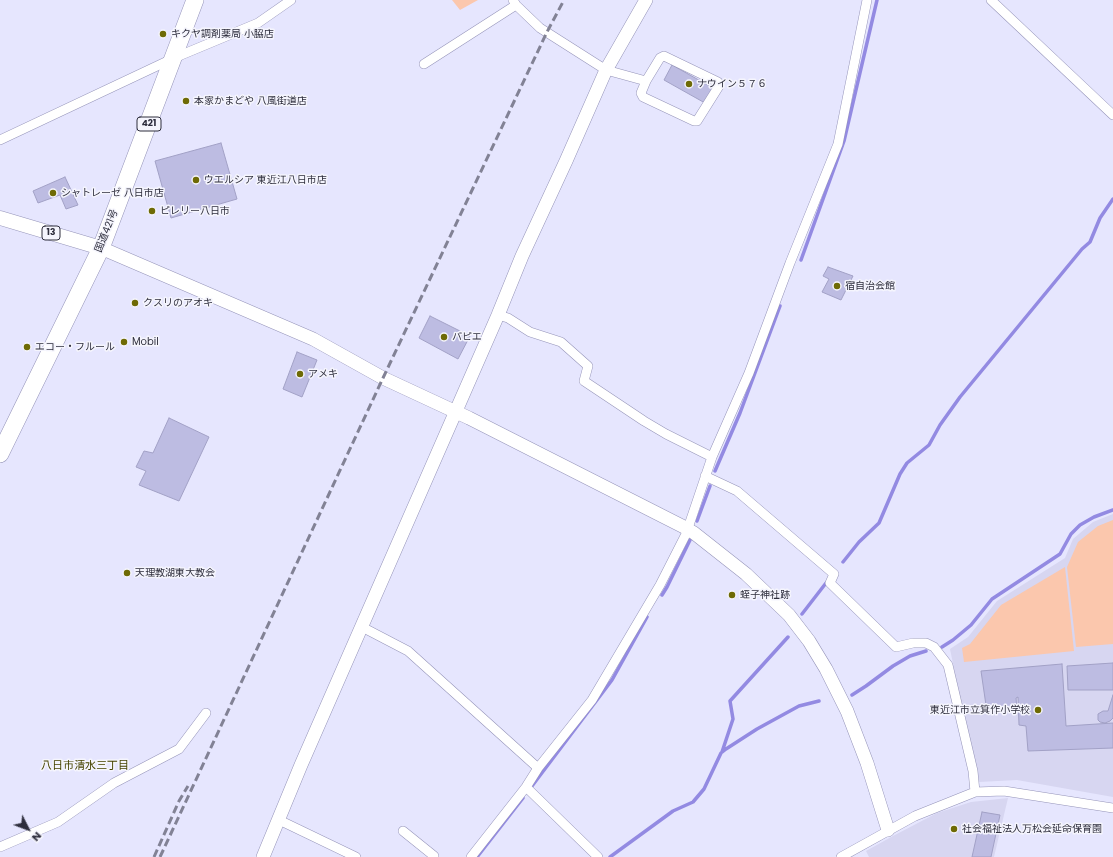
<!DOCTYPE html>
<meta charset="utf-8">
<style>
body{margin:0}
#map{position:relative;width:1113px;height:857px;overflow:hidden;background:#e6e6fe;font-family:Poppins,sans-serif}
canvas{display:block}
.north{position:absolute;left:8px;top:809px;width:40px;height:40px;-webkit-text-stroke:3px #f5f5fd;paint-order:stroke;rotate:132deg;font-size:11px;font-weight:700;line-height:16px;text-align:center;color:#2e2e3d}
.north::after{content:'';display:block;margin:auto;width:14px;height:18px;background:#2e2e3d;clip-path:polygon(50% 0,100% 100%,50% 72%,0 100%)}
</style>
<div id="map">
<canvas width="1113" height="857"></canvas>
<div class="north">N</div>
</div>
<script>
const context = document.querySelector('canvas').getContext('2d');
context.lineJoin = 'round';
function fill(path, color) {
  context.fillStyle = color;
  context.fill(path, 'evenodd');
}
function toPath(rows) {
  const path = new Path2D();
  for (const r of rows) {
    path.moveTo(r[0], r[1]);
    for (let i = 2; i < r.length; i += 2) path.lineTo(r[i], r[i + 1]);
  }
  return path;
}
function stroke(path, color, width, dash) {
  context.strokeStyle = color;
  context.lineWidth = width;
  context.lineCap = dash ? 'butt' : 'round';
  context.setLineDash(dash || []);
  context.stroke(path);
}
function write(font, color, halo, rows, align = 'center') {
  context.font = font + ' Poppins,"Noto Sans JP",sans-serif';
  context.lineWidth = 3;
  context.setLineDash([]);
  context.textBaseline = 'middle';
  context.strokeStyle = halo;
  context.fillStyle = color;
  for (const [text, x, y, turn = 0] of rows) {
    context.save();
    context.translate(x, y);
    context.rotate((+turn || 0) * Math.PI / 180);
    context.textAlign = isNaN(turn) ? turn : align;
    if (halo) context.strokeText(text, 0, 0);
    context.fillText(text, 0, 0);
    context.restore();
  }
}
const built = toPath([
 [1113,514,1113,797,1017,780,979,782,975,771,950,649,968,637,997,601,1065,558,1073,539,1093,522],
 [1008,798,994,857,869,857,866,851,893,836,937,813,971,802]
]);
const green = toPath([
 [452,0,478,0,460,10],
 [1113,520,1113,644,1076,647,1067,567,1078,542,1098,526],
 [1065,567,1074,651,964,662,962,648,970,644,1001,605]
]);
const stream = toPath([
 [801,260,844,141,877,0],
 [715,471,740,413,780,306],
 [697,521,710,486],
 [843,562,859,542,879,523,900,474,907,463,929,445,940,425,960,397,1082,249,1090,242,1100,218,1113,199],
 [662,595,667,587,690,540],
 [802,614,826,583],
 [942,647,953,640,971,625,992,599,1060,554,1071,534,1080,525,1094,517,1113,510],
 [852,695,866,686,893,666,910,656,926,651],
 [722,752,733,719,730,701,788,637],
 [532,786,612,680,647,617],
 [477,857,523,798],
 [610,857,673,811,693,802,704,789,721,753,726,749,757,729,799,706,819,701]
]);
const building = toPath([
 [672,65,713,88,705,103,664,80,672,65],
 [221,143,237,199,171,218,155,161,221,143],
 [65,177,78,205,66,209,60,195,38,203,33,191,65,177],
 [828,267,853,276,841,300,822,292,829,279,823,276,828,267],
 [430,316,470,336,458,359,419,338,430,316],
 [297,352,317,360,302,397,283,389,297,352],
 [169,418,209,437,179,501,139,485,146,471,136,467,144,451,153,453,169,418],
 [1113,663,1113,690,1068,690,1067,666,1113,663],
 [1062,664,1066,726,1113,723,1113,748,1028,751,1026,726,1019,725,1018,697,1016,698,1017,710,987,712,981,671,1062,664],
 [1113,695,1113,718,1110,721,1105,723,1100,722,1098,720,1098,714,1103,711,1108,711,1113,695],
 [982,812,1000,815,991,857,972,857,982,812]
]);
const street = toPath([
 [513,0,516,5,540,28,606,70,646,81,660,58,664,56,718,82,719,86,697,121,694,121,643,97,641,93,646,81],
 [991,0,1113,115],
 [424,64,516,5],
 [0,140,174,58,258,23,291,0],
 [498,315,508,318,530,332,561,342,588,366,584,381,644,421,666,434,712,457],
 [705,476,737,491,834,574,830,583,896,647,913,643,926,643,934,647,948,665,973,771,975,792],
 [362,627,408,651,538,768],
 [526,787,598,857],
 [279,820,356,857],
 [403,831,434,856,433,857],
 [0,847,58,822,114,783,179,749,206,713],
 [471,857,526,787,538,768,592,700,660,585,686,534,712,457,749,373,790,263,838,144,867,0],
 [841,857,915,816,975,792,1004,791,1113,808]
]);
const secondary = toPath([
 [101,248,313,339,383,378,469,418,684,527,694,533,746,574,789,615,809,641,826,669,847,711,867,763,888,830],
 [263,857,301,765,498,315,522,256,566,161,606,70,646,0]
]);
const primary = toPath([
 [0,218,101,248]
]);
const highway = toPath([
 [0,454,101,248,195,0]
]);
const rail = toPath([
 [154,857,179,801,188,786],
 [160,857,383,378,547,32,564,0]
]);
const markers = [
 [163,34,4,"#6e6a05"],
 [689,84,4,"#6e6a05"],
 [186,101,4,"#6e6a05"],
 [196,180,4,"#6e6a05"],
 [53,193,4,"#6e6a05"],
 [152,211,4,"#6e6a05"],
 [837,286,4,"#6e6a05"],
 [135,303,4,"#6e6a05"],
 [444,337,4,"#6e6a05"],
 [124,342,4,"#6e6a05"],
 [27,347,4,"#6e6a05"],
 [300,374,4,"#6e6a05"],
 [127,573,4,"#6e6a05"],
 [732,595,4,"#6e6a05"],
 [1038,710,4,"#6e6a05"],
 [954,829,4,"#6e6a05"]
];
const shields = [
 [149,124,24],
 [51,233,18]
];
const shieldNames = [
 ["421",149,124],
 ["13",51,233]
];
const poiNames = [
 ["キクヤ調剤薬局 小脇店",171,34],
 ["ナウイン５７６",697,84],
 ["本家かまどや 八風街道店",194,101],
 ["ウエルシア 東近江八日市店",204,180],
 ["シャトレーゼ 八日市店",61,193],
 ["ピレリー八日市",160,211],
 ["宿自治会館",845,286],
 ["クスリのアオキ",143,303],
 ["パピエ",452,337],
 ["Mobil",132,342],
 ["エコー・フルール",35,347],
 ["アメキ",308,374],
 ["天理教湖東大教会",135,573],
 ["蛭子神社跡",740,595],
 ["東近江市立箕作小学校",1030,710,"right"],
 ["社会福祉法人万松会延命保育園",962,829]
];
const streetNames = [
 ["国道421号",107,231,-68]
];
const neighbourhoodNames = [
 ["八日市清水三丁目",85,766]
];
fill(built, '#d7d6f1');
fill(green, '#fbc7ad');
stroke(stream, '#938ae2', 3.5);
fill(building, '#bdbce2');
stroke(building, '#a2a1c6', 1);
stroke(street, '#9594b9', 10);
stroke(secondary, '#9594b9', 14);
stroke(primary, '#9594b9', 15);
stroke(highway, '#9594b9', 18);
stroke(street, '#fff', 9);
stroke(secondary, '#fff', 13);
stroke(primary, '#fff', 14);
stroke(highway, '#fff', 17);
stroke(rail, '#828295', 3, [8, 4]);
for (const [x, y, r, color] of markers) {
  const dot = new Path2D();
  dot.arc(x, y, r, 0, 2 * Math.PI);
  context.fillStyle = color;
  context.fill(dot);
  stroke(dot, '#f5f5fd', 1.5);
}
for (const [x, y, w] of shields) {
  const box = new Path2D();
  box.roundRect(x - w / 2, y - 7, w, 14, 3);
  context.fillStyle = '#f5f5fd';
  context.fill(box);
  stroke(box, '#2e2e3d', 1);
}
write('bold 9px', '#2e2e3d', null, shieldNames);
write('10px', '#2e2e3d', '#f5f5fd', poiNames, 'left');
write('10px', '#2e2e3d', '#f5f5fd', streetNames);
write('11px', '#464301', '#f5f5fd', neighbourhoodNames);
</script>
